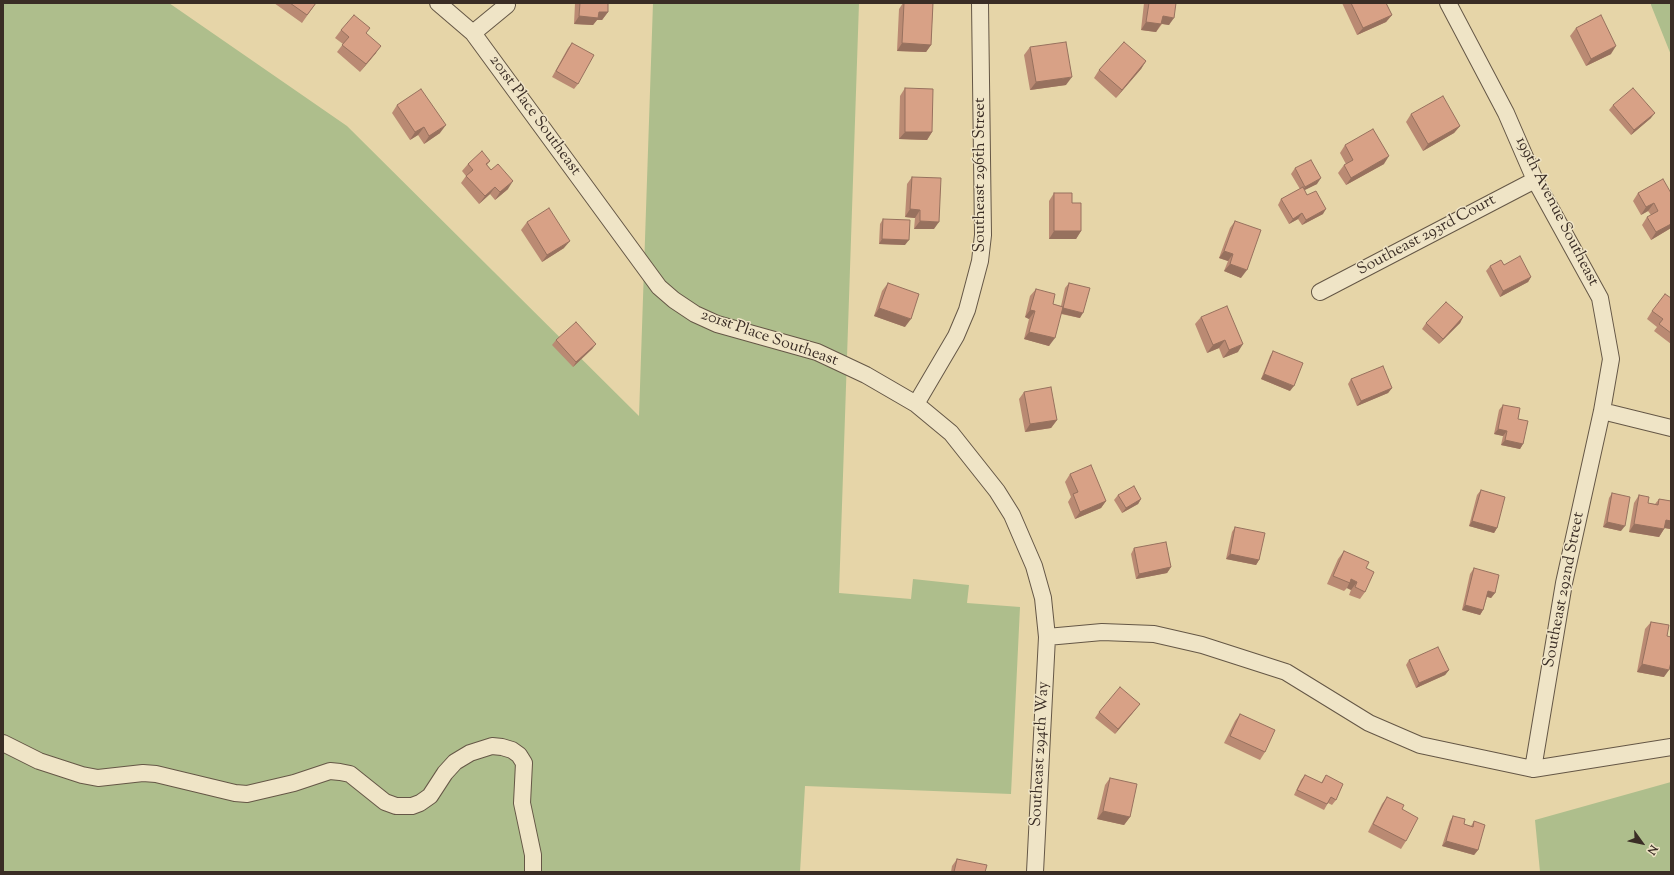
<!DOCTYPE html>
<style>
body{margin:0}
#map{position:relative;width:1674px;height:875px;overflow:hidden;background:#e6d5a8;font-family:"Sorts Mill Goudy",serif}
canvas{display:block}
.frame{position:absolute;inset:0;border:4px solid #3a2d25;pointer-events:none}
.north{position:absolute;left:1622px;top:823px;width:40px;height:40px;-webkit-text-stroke:3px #efe4c6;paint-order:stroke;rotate:123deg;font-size:11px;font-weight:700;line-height:16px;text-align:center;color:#3a2d25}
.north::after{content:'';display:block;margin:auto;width:14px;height:18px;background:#3a2d25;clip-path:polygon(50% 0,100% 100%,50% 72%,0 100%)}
</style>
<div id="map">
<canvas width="1674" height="875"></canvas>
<div class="frame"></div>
<div class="north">N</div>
</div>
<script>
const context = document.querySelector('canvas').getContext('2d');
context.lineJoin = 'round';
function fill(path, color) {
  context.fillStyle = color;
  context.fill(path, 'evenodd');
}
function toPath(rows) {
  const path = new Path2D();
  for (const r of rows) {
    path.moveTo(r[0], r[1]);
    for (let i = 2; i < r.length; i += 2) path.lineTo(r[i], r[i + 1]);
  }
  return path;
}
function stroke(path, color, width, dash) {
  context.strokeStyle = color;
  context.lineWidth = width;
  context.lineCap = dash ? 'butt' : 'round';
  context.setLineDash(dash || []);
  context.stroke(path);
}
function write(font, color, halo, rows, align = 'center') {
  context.font = font + ' "Sorts Mill Goudy",serif';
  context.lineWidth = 3;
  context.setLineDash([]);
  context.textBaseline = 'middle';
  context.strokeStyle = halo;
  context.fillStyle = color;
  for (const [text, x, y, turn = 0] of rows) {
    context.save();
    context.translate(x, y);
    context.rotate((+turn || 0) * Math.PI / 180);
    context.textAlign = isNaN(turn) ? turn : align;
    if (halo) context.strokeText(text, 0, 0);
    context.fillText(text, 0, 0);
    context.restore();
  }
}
const green = toPath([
 [3,3,169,3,347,126,639,416,653,3,859,3,839,593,911,599,913,579,969,585,967,603,1020,607,1011,794,805,786,800,872,3,872],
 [1651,3,1671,3,1671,55,1651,5],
 [1671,782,1671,872,1540,872,1535,820]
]);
const minor = toPath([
 [438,3,473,33,659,287,674,300,695,314,717,324,817,352,866,375,916,404,951,433,997,491,1012,515,1034,566,1043,598,1047,637,1035,872],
 [1448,3,1506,113,1535,180,1600,298,1611,359,1602,411,1564,583,1533,769],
 [473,33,507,5],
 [1320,292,1535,180],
 [916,404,956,336,967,310,980,261,983,235,980,3],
 [1602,411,1671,428],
 [1047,637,1102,632,1154,634,1202,645,1286,672,1369,723,1420,745,1533,769,1671,747],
 [3,743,39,761,82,775,98,778,143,773,156,774,235,793,247,794,294,783,330,771,340,772,350,774,385,802,396,806,412,806,420,803,430,796,445,773,455,762,470,753,492,746,502,747,512,750,519,755,524,763,522,803,533,855,533,872]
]);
const wall = toPath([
 [274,3,316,3,302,23],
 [575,3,608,3,608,12,602,20,597,20,593,25,574,24],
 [903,3,933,3,931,45,926,52,897,51,899,9],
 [1144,3,1176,3,1169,25,1162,24,1156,32,1141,30],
 [1342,3,1386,3,1392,15,1386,22,1357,35],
 [1576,28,1611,54,1586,66,1570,36],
 [341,30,366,33,376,53,360,72,337,52,343,44,335,38],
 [572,43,578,84,574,89,552,77,568,48],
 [1030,47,1066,85,1030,90,1024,55],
 [1146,61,1141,69,1116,98,1094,78,1099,70],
 [905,88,932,132,927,140,899,139,900,96],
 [397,105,440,133,424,144,418,135,410,140,392,113],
 [1613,105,1651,118,1631,135,1609,110],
 [1411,114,1460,126,1454,133,1423,151,1406,122],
 [1345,145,1384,164,1346,185,1338,173,1344,165,1346,164,1340,153],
 [490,161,487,165,508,189,495,200,490,194,479,204,461,183,466,176,462,171,468,164],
 [1295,168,1317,184,1304,190,1307,195,1323,214,1302,225,1298,219,1289,224,1278,205,1281,199,1300,189,1291,174],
 [912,177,934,229,914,229,915,218,905,217,907,184],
 [1054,193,1072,203,1081,231,1076,239,1049,239,1049,201],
 [1638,193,1671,193,1671,228,1651,240,1642,225,1647,217,1651,215,1648,211,1641,215,1633,201],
 [883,219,905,245,879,244,880,224],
 [1235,221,1241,278,1224,271,1228,261,1219,258,1230,228],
 [527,222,564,248,542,262,521,230],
 [1504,265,1531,277,1528,282,1500,297,1486,271,1490,266],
 [888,283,905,327,874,316,882,291],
 [1069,283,1080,318,1061,314,1049,346,1024,339,1029,319,1025,317,1030,296,1036,289,1053,304,1061,306,1065,288],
 [1671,298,1671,344,1654,331,1657,327,1647,319,1652,311],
 [1201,317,1238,352,1223,358,1219,348,1207,353,1195,324],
 [1463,317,1460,323,1439,344,1422,329,1426,323],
 [556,340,596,344,592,349,573,367,552,345],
 [1273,351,1290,391,1261,379,1270,356],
 [1351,379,1392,388,1388,393,1357,406,1348,384],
 [1024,392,1057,420,1051,428,1025,432,1019,399],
 [1503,405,1518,419,1523,444,1520,449,1501,445,1503,436,1494,434,1499,410],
 [1070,474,1106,501,1101,508,1075,519,1068,502,1071,497,1065,482],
 [1481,490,1497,528,1494,533,1469,526,1477,495],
 [1612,493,1621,531,1603,527,1609,498],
 [1118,495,1141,499,1138,504,1122,513,1114,500],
 [1639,495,1648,503,1655,504,1659,499,1671,501,1671,528,1670,529,1664,528,1664,529,1659,537,1629,532,1634,503],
 [1235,527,1259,560,1256,565,1226,559,1232,532],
 [1134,548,1171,567,1167,573,1136,579,1131,554],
 [1344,551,1366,568,1365,592,1360,599,1349,595,1351,590,1347,588,1344,591,1327,584,1338,559],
 [1474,568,1495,593,1491,598,1487,597,1483,610,1480,615,1462,610,1470,574],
 [1651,622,1664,677,1637,672,1645,629],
 [1409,660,1449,670,1445,675,1416,688,1406,665],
 [1136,709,1115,734,1095,718,1099,712],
 [1240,714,1265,752,1260,760,1224,743,1235,721],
 [1305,775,1321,783,1326,775,1336,800,1332,805,1328,803,1324,810,1294,795,1301,780],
 [1110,778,1130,817,1124,825,1097,819,1105,785],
 [1387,797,1402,809,1406,841,1401,849,1368,832,1382,804],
 [1453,816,1464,824,1471,826,1474,821,1478,850,1474,855,1442,846,1450,821],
 [957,859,985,872,951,872,952,866]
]);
const shadedWall = toPath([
 [599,12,608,12,602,20,597,20,593,25,574,24,579,16],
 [1392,15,1386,22,1357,35,1363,28],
 [1163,16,1174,18,1169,25,1157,23],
 [1146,22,1161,24,1156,32,1141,30],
 [902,43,931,45,926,52,897,51],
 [381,46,376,53,360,72,366,64],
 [1616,46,1611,54,1586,66,1591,59],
 [1146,61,1141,69,1116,98,1122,90],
 [1072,77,1066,85,1030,90,1036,82],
 [1655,113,1651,118,1631,135,1634,130],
 [446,125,440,133,424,144,429,136],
 [1460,126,1454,133,1423,151,1428,144],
 [424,127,418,135,410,140,415,132],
 [905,132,932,132,927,140,899,139],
 [1389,156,1384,164,1346,185,1351,178],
 [1321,178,1317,184,1301,192,1305,187],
 [513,181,508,189,495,200,500,192],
 [495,187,490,194,479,204,485,196],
 [1654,203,1648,211,1641,215,1646,207],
 [910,209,920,210,915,218,905,217],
 [1326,209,1323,214,1302,225,1306,220],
 [1302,213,1298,219,1289,224,1293,219],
 [920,221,939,222,934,229,914,229],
 [1671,224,1671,228,1651,240,1656,232],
 [1054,231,1081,231,1076,239,1049,239],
 [882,239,909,240,905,245,879,244],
 [570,241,564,248,542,262,547,255],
 [1224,251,1233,254,1228,261,1219,258],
 [1230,264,1247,270,1241,278,1224,271],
 [1531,277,1528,282,1500,297,1503,291],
 [879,308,911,319,905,327,874,316],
 [1063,308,1083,313,1080,318,1059,313],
 [1030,310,1035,311,1029,319,1025,317],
 [1463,317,1460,323,1439,344,1443,339],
 [1029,332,1055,338,1049,346,1024,339],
 [1225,340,1219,348,1207,353,1213,345],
 [596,344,592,349,573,367,576,362],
 [1243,344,1238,352,1223,358,1229,350],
 [1264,374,1294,386,1290,391,1261,379],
 [1392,388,1388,393,1357,406,1361,401],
 [1057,420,1051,428,1025,432,1030,424],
 [1498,429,1507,431,1503,436,1494,434],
 [1505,440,1523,444,1520,449,1501,445],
 [1141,499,1138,504,1122,513,1126,508],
 [1106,501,1101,508,1075,519,1080,512],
 [1666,520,1671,521,1671,528,1670,529,1660,527],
 [1472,521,1497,528,1494,533,1469,526],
 [1607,522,1625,526,1621,531,1603,527],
 [1634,524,1664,529,1659,537,1629,532],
 [1230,554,1259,560,1256,565,1226,559],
 [1171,567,1167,573,1136,579,1139,574],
 [1351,579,1357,582,1351,590,1347,588],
 [1488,591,1495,593,1491,598,1485,596],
 [1465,605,1483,610,1480,615,1462,610],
 [1642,664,1669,670,1664,677,1637,672],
 [1449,670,1445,675,1416,688,1419,683],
 [1140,704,1136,709,1115,734,1118,729],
 [1103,811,1130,817,1124,825,1097,819],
 [1446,841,1478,850,1474,855,1442,846]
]);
const building = toPath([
 [290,3,316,3,307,15,290,3],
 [580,3,608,3,608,12,599,12,598,18,579,16,580,3],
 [904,3,933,3,931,45,902,43,904,3],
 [1149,3,1176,3,1174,18,1163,16,1161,24,1146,22,1149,3],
 [1351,3,1386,3,1392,15,1363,28,1351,3],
 [354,15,370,28,366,33,381,46,366,64,342,45,349,37,341,30,354,15],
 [1601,15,1616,46,1591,59,1576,28,1601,15],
 [1066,42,1072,77,1036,82,1030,47,1066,42],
 [1124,42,1146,61,1122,90,1099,70,1124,42],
 [572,43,594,55,578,84,556,71,572,43],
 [905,88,933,89,932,132,905,132,905,88],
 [1633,88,1655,113,1634,130,1613,105,1633,88],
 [421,89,446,125,429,136,424,127,415,132,397,105,421,89],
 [1443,96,1460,126,1428,144,1411,114,1443,96],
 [1373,129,1389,156,1351,178,1344,165,1353,160,1345,145,1373,129],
 [482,151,490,161,486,164,491,170,498,164,513,181,500,192,495,187,485,196,466,176,473,170,468,164,482,151],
 [1311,160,1321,178,1305,187,1295,168,1311,160],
 [912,177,941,178,939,222,920,221,920,210,910,209,912,177],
 [1663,179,1671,193,1671,224,1656,232,1647,217,1658,211,1654,203,1646,207,1638,193,1663,179],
 [1303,187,1307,195,1316,191,1326,209,1306,220,1302,213,1293,219,1281,199,1303,187],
 [1054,193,1072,193,1072,203,1081,203,1081,231,1054,231,1054,193],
 [549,208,570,241,547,255,527,222,549,208],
 [883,219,910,220,909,240,882,239,883,219],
 [1235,221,1261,230,1247,270,1230,264,1233,254,1224,251,1235,221],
 [1520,256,1531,277,1503,291,1490,266,1501,260,1504,265,1520,256],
 [888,283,919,294,911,319,879,308,888,283],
 [1069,283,1090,288,1083,313,1063,308,1069,283],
 [1036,289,1055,294,1053,304,1063,307,1055,338,1029,332,1035,311,1030,310,1036,289],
 [1665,294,1671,298,1671,333,1659,324,1663,319,1652,311,1665,294],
 [1446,302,1463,317,1443,339,1426,323,1446,302],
 [1227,306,1243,344,1229,350,1225,340,1213,345,1201,317,1227,306],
 [576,322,596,344,576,362,556,340,576,322],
 [1273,351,1303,363,1294,386,1264,374,1273,351],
 [1383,366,1392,388,1361,401,1351,379,1383,366],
 [1051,387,1057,420,1030,424,1024,392,1051,387],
 [1503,405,1520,408,1518,419,1528,421,1523,444,1505,440,1507,431,1498,429,1503,405],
 [1091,465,1106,501,1080,512,1073,494,1078,492,1070,474,1091,465],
 [1134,486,1141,499,1126,508,1118,495,1134,486],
 [1481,490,1505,497,1497,528,1472,521,1481,490],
 [1612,493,1630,497,1625,526,1607,522,1612,493],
 [1639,495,1649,497,1648,503,1658,505,1659,499,1671,501,1671,521,1666,520,1664,529,1634,524,1639,495],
 [1235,527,1265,533,1259,560,1230,554,1235,527],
 [1166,542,1171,567,1139,574,1134,548,1166,542],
 [1344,551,1369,562,1366,568,1374,572,1365,592,1355,587,1357,582,1351,579,1350,583,1333,576,1344,551],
 [1474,568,1499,575,1495,593,1488,591,1483,610,1465,605,1474,568],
 [1651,622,1669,625,1667,636,1671,637,1671,662,1669,670,1642,664,1651,622],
 [1438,647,1449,670,1419,683,1409,660,1438,647],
 [1120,687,1140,704,1118,729,1099,712,1120,687],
 [1240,714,1275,730,1265,752,1230,736,1240,714],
 [1305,775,1322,783,1326,775,1343,784,1336,800,1331,797,1327,804,1297,790,1305,775],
 [1110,778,1137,784,1130,817,1103,811,1110,778],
 [1387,797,1404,805,1402,809,1418,818,1406,841,1373,824,1387,797],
 [1453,816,1465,819,1464,824,1473,827,1474,821,1485,825,1478,850,1446,841,1453,816],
 [957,859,987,865,985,872,954,872,957,859]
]);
const streetNames = [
 ["201st Place Southeast",534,116,54],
 ["Southeast 296th Street",981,175,-90],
 ["199th Avenue Southeast",1556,212,63],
 ["Southeast 293rd Court",1427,236,-28],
 ["201st Place Southeast",769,339,19],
 ["Southeast 292nd Street",1565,590,-79],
 ["Southeast 294th Way",1041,754,-87]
];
fill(green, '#aebe8c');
stroke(minor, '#655746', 18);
stroke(minor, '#efe4c6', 16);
fill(wall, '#ba8a73');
fill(shadedWall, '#97715e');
fill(building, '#d8a186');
stroke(building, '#97715e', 1);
write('16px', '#3a2d25', '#efe4c6', streetNames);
</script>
